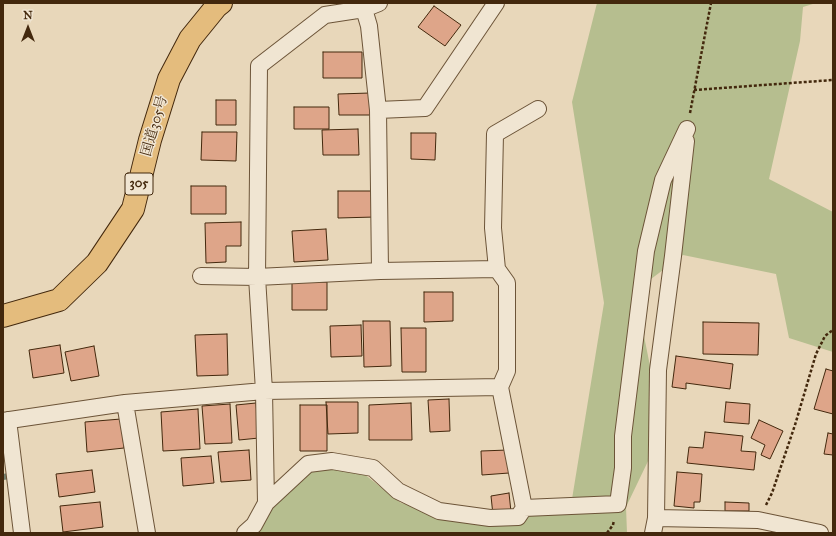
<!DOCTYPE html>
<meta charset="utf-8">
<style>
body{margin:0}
#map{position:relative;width:836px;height:536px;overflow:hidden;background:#e8d7ba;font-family:"IM FELL Great Primer",serif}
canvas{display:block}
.frame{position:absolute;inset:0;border:4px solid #43280d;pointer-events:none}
.north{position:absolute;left:8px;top:8px;width:40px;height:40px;-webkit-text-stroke:3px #f0e5d2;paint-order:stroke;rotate:0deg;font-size:11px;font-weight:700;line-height:16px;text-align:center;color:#43280d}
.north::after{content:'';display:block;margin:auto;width:14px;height:18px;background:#43280d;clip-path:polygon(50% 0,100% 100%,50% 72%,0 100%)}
</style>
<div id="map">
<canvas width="836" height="536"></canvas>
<div class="frame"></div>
<div class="north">N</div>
</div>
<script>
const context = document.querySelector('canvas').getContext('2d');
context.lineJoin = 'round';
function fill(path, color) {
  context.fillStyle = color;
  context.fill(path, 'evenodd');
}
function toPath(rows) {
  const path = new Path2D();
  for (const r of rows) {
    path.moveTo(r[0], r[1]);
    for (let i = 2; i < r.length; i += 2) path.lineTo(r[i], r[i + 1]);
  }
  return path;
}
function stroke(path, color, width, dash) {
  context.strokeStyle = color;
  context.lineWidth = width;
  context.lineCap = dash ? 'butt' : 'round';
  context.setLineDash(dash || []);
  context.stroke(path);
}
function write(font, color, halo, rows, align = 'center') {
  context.font = font + ' "IM FELL Great Primer","Noto Serif JP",serif';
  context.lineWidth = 3;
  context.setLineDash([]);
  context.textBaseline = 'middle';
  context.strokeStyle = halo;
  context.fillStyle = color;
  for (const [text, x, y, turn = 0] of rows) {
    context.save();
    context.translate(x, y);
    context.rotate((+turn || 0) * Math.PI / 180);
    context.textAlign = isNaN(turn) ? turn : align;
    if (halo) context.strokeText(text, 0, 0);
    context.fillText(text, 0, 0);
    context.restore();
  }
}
const green = toPath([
 [597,3,816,3,803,7,800,41,769,179,833,212,833,352,789,338,776,274,683,255,651,279,644,336,658,406,650,457,626,507,627,533,236,533,307,463,350,463,401,503,491,523,572,499,604,303,572,102]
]);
const stream = toPath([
 [3,477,9,476]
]);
const building = toPath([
 [434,6,461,25,445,46,418,27,434,6],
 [323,52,362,52,362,78,323,78,323,52],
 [370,93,370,115,339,115,338,94,370,93],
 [216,100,236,100,236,125,216,125,216,100],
 [294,107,329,107,329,129,294,129,294,107],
 [358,129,359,155,323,155,322,130,358,129],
 [202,132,237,132,236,161,201,160,202,132],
 [411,133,436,133,435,160,411,159,411,133],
 [191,186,226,186,226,214,191,214,191,186],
 [338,191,374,191,375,217,338,218,338,191],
 [241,222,241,246,226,246,226,262,206,263,205,223,241,222],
 [326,229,328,260,294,262,292,231,326,229],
 [292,282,327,282,327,310,292,310,292,282],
 [424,292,453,292,453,321,424,322,424,292],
 [363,321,390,321,391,366,364,367,363,321],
 [703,322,759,323,758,355,703,354,703,322],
 [361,325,362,356,331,357,330,326,361,325],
 [401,328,426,328,426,372,402,372,401,328],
 [227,334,228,375,197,376,195,335,227,334],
 [60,345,64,373,33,378,29,350,60,345],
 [94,346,99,376,71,381,65,352,94,346],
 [676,356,733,364,730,389,686,383,686,389,672,387,676,356],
 [826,369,833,371,833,414,814,409,826,369],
 [449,399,450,431,430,432,428,400,449,399],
 [326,402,358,402,358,433,328,434,326,402],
 [726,402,750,404,749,424,724,422,726,402],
 [256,403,259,438,239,440,236,405,256,403],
 [411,403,412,440,369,440,369,405,411,403],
 [230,404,232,443,205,444,202,406,230,404],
 [300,405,327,405,327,451,300,451,300,405],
 [198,409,200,449,163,451,161,412,198,409],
 [121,419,124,448,87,452,85,422,121,419],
 [759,420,783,431,770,459,761,455,765,445,751,438,759,420],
 [705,432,743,436,741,451,756,452,754,470,687,463,689,447,703,448,705,432],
 [828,433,833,434,833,455,824,454,828,433],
 [249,450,251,480,221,482,218,452,249,450],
 [508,450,509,473,482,475,481,451,508,450],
 [211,456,214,483,183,486,181,458,211,456],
 [92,470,95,492,59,497,56,474,92,470],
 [677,472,702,474,700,502,694,502,694,508,674,506,677,472],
 [509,493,511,512,493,515,491,496,509,493],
 [100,502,103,527,63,532,60,506,100,502],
 [725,502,749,503,749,511,725,511,725,502]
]);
const path = toPath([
 [694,90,833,80],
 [690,113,711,3],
 [766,505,772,493,795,425,816,354,825,336,833,330],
 [607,533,613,525,614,520]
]);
const minor = toPath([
 [364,9,379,3],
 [378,110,425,108,496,3],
 [497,269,493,228,495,134,538,109],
 [201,276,257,277,380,271],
 [125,403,147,533],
 [8,420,22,533],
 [3,421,125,403,264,391,500,387],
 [266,503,264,391,257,277,259,66,325,15,364,9,369,26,378,110,380,271,497,269,507,283,507,371,500,387,524,508],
 [656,518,758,520,820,533],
 [245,533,254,525,266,503,308,464,332,461,373,468,398,491,439,511,490,518,518,517,524,508,618,504,623,468,623,436,646,251,663,180,687,129],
 [653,533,656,518,658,370,673,256,686,141]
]);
const trunk = toPath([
 [3,316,59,300,97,263,133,209,150,140,169,79,190,39,216,7,221,3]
]);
const shields = [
 [139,184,28]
];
const shieldNames = [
 ["305",139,184]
];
const streetNames = [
 ["国道305号",155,126,-74]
];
fill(green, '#b6be8f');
stroke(stream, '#75806e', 6);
fill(building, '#dea589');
stroke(building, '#43280d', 1);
stroke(minor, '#6c5438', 18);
stroke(trunk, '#43280d', 24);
stroke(path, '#43280d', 2.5, [3, 2]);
stroke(minor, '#f0e5d2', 16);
stroke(trunk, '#e4bc7d', 22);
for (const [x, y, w] of shields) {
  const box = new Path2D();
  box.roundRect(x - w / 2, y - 11, w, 22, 3);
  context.fillStyle = '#f0e5d2';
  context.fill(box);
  stroke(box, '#43280d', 1);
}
write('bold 13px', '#43280d', null, shieldNames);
write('14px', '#43280d', '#f0e5d2', streetNames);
</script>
